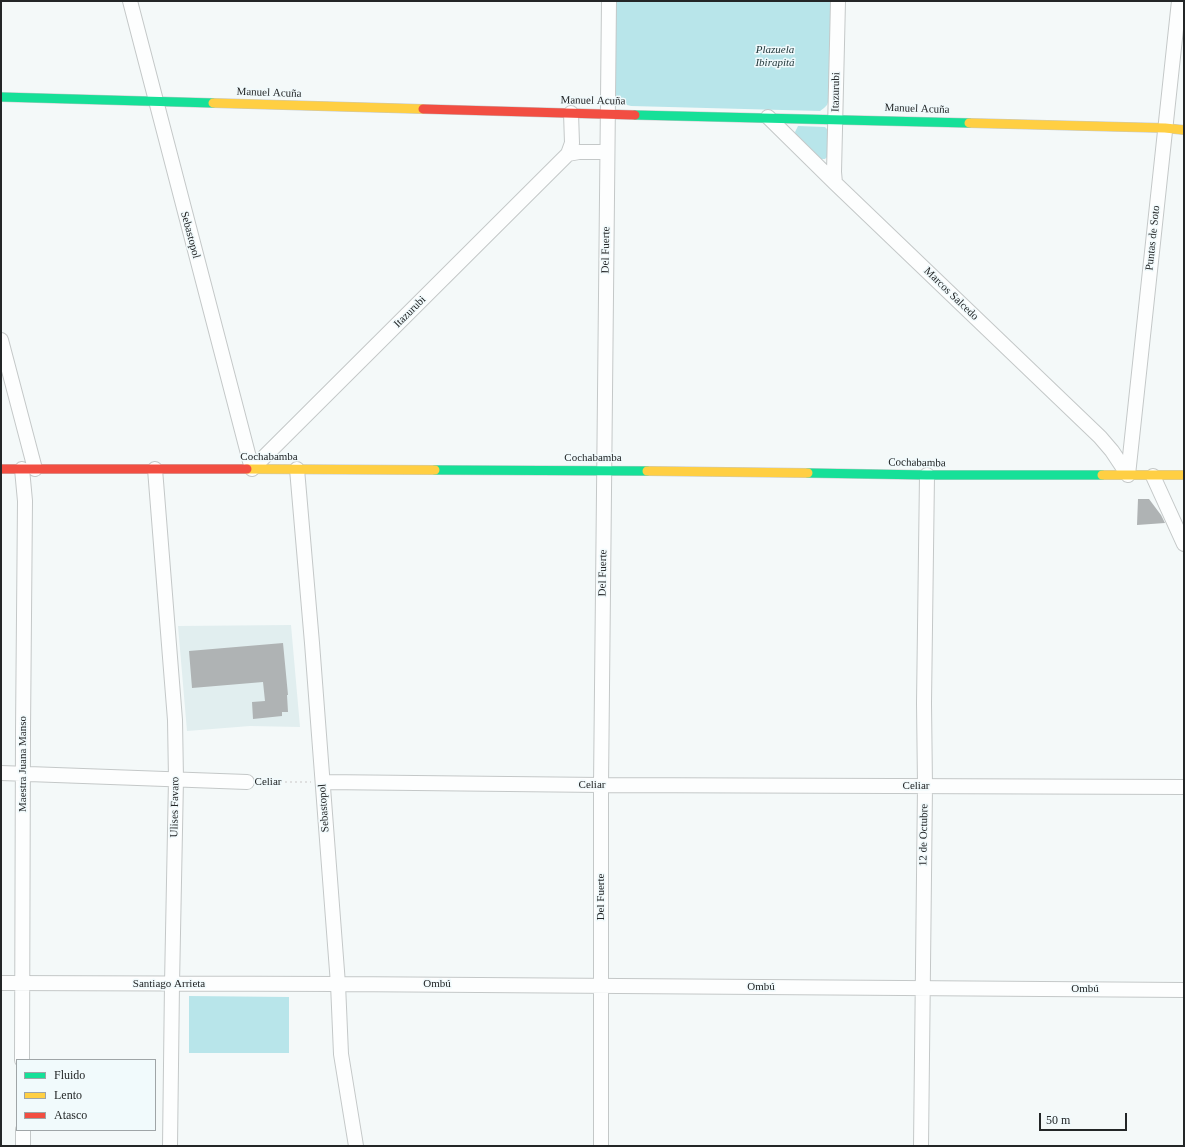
<!DOCTYPE html>
<meta charset="utf-8">
<style>
body{margin:0}
#map{position:relative;width:1185px;height:1147px;overflow:hidden;background:#f4f9f9;font-family:"Times New Roman",serif}
canvas{display:block}
.frame{position:absolute;inset:0;border:2px solid #232627;pointer-events:none}
.legend{position:absolute;left:16px;top:1059px;width:140px;height:72px;box-sizing:border-box;background:#f1fafc;border:1px solid #9fa5a7;margin:0;padding:5px 7px;list-style:none;font-size:12px;color:#232627}
.legend li{display:flex;align-items:center;gap:8px;height:20px}
.legend b{width:20px;border:1px solid #9fa5a7}
.scale{position:absolute;left:1039px;top:1113px;width:88px;height:18px;box-sizing:border-box;border:2px solid #232627;border-top:0;padding-left:5px;font-size:12px;line-height:14px;white-space:nowrap;color:#232627;-webkit-text-stroke:3px #f1fafc;paint-order:stroke}
</style>
<div id="map">
<canvas width="1185" height="1147"></canvas>
<div class="frame"></div>
<ul class="legend">
<li><b style="height:5px;background:#16e098"></b>Fluido</li>
<li><b style="height:5px;background:#ffcf43"></b>Lento</li>
<li><b style="height:5px;background:#f24e42"></b>Atasco</li>
</ul>
<div class="scale">50 m</div>
</div>
<script>
const context = document.querySelector('canvas').getContext('2d');
context.lineJoin = 'round';
function fill(path, color) {
  context.fillStyle = color;
  context.fill(path, 'evenodd');
}
function toPath(rows) {
  const path = new Path2D();
  for (const r of rows) {
    path.moveTo(r[0], r[1]);
    for (let i = 2; i < r.length; i += 2) path.lineTo(r[i], r[i + 1]);
  }
  return path;
}
function stroke(path, color, width, dash) {
  context.strokeStyle = color;
  context.lineWidth = width;
  context.lineCap = dash ? 'butt' : 'round';
  context.setLineDash(dash || []);
  context.stroke(path);
}
function write(font, color, halo, rows, align = 'center') {
  context.font = font + ' "Times New Roman",serif';
  context.lineWidth = 3;
  context.setLineDash([]);
  context.textBaseline = 'middle';
  context.strokeStyle = halo;
  context.fillStyle = color;
  for (const [text, x, y, turn = 0] of rows) {
    context.save();
    context.translate(x, y);
    context.rotate((+turn || 0) * Math.PI / 180);
    context.textAlign = isNaN(turn) ? turn : align;
    if (halo) context.strokeText(text, 0, 0);
    context.fillText(text, 0, 0);
    context.restore();
  }
}
const built = toPath([
 [291,625,300,727,250,726,187,731,178,626]
]);
const green = toPath([
 [616,1,831,1,829,100,827,105,824,108,820,111,631,106,623,104,616,96],
 [798,126,825,127,828,130,829,155,825,159,820,159,796,135,795,132],
 [189,996,289,997,289,1053,189,1053]
]);
const building = toPath([
 [1138,499,1149,499,1161,515,1165,523,1137,525],
 [283,643,288,695,287,695,288,712,282,712,282,716,253,719,252,702,265,701,263,682,192,688,189,651]
]);
const path = toPath([
 [260,782,311,782]
]);
const street = toPath([
 [130,1,252,469],
 [768,117,835,183,1100,437,1112,451,1128,475],
 [568,154,579,152,607,152],
 [835,183,834,172,838,1],
 [1,340,35,469],
 [155,469,175,720,176,779,172,984,170,1146],
 [252,469,568,154,572,143,571,113],
 [297,469,312,643,338,984,341,1054,356,1146],
 [1128,475,1179,1],
 [1153,476,1184,544],
 [1,773,247,782],
 [323,782,601,785,1184,787],
 [1,983,338,984,1184,990],
 [22,1060,23,731,25,501,22,469],
 [23,1130,23,1146],
 [601,1146,601,785,609,1],
 [921,1146,925,786,924,703,927,475]
]);
const fast = toPath([
 [1,97,213,103],
 [635,115,969,123],
 [435,470,647,471],
 [808,473,927,475,1102,475]
]);
const slow = toPath([
 [213,103,423,109],
 [969,123,1165,128,1184,130],
 [247,469,435,470],
 [647,471,808,473],
 [1102,475,1184,475]
]);
const jam = toPath([
 [423,109,635,115],
 [1,469,247,469]
]);
const parkNames = [
 ["Plazuela",775,50],
 ["Ibirapitá",775,63]
];
const streetNames = [
 ["Itazurubi",836,92,-89],
 ["Manuel Acuña",269,93,2],
 ["Manuel Acuña",593,101,1],
 ["Manuel Acuña",917,109,2],
 ["Sebastopol",190,235,75],
 ["Puntas de Soto",1153,238,-84],
 ["Del Fuerte",606,250,-89],
 ["Marcos Salcedo",951,294,44],
 ["Itazurubi",410,312,-45],
 ["Cochabamba",269,457],
 ["Cochabamba",593,458],
 ["Cochabamba",917,463,1],
 ["Del Fuerte",603,573,-89],
 ["Maestra Juana Manso",23,764,-90],
 ["Celiar",268,782],
 ["Celiar",592,785],
 ["Celiar",916,786],
 ["Ulises Favaro",175,807,-89],
 ["Sebastopol",324,808,-94],
 ["12 de Octubre",924,835,-89],
 ["Del Fuerte",601,897,-90],
 ["Santiago Arrieta",169,984],
 ["Ombú",437,984],
 ["Ombú",761,987],
 ["Ombú",1085,989]
];
fill(built, '#e1eeef');
fill(green, '#b8e5ea');
fill(building, '#afb3b4');
stroke(street, '#c4c8c8', 16);
stroke(fast, '#c4c8c8', 10);
stroke(slow, '#c4c8c8', 10);
stroke(jam, '#c4c8c8', 10);
stroke(path, '#dfe0e0', 2, [2, 3]);
stroke(street, '#fdfefe', 14);
stroke(fast, '#16e098', 9);
stroke(slow, '#ffcf43', 9);
stroke(jam, '#f24e42', 9);
write('italic 11px', '#1d3336', '#f1fafc', parkNames);
write('11px', '#232627', '#f1fafc', streetNames);
</script>
